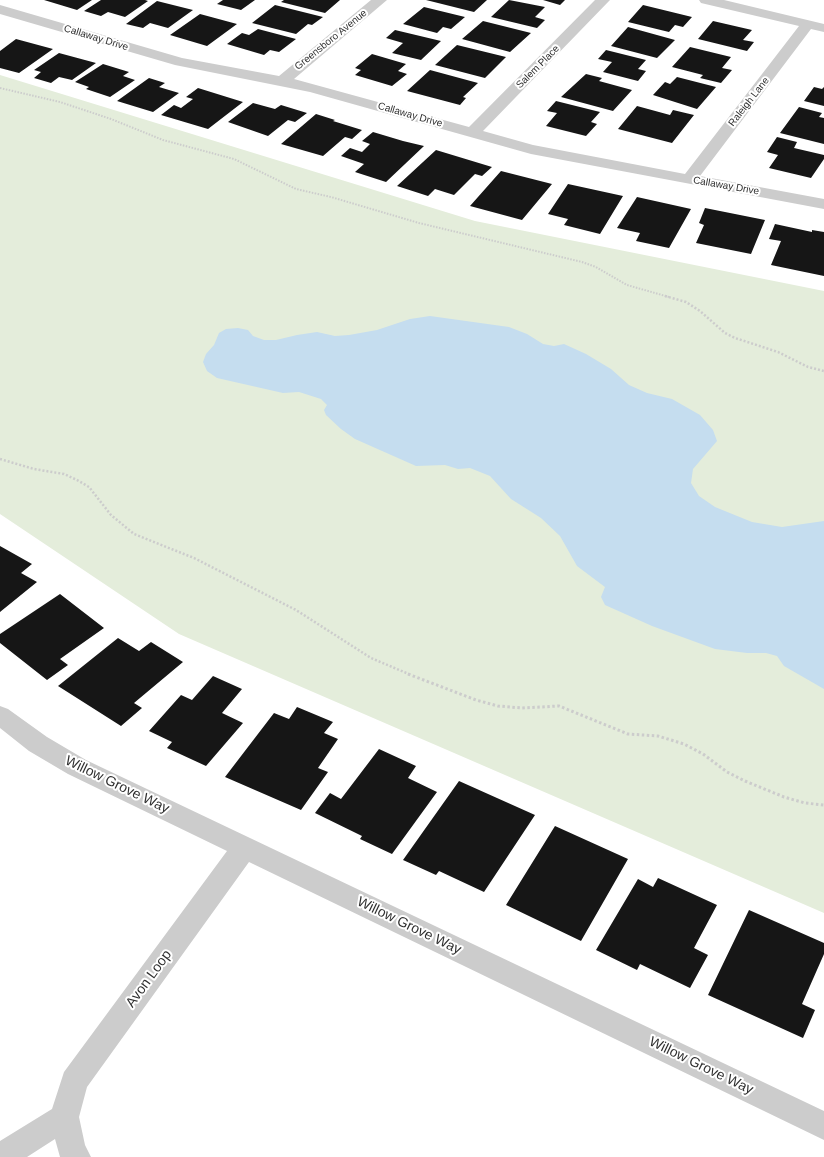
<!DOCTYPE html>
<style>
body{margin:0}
canvas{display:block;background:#fff}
</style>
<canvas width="824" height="1157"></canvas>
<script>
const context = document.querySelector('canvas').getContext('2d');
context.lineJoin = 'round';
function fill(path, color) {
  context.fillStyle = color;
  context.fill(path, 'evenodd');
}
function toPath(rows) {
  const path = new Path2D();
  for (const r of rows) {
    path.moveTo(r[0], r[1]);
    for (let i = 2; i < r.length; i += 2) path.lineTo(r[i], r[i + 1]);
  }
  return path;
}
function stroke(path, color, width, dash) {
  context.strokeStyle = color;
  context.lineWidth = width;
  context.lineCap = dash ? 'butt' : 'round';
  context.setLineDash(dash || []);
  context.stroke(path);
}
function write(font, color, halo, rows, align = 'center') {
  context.font = font + ' Helvetica,sans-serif';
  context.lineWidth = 4;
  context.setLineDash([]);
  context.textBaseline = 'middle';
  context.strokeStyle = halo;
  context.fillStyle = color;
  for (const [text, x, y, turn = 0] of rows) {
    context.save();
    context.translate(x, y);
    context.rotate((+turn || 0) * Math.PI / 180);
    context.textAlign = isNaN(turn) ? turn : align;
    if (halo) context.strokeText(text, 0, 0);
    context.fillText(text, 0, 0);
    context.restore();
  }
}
const green = toPath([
 [0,75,475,221,824,291,824,913,179,634,0,514]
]);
const water = toPath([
 [430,316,509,327,527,334,543,344,554,346,564,344,586,354,611,369,629,385,647,393,672,399,700,415,713,430,717,441,693,469,691,483,699,496,715,507,752,522,782,527,824,521,824,689,784,666,777,656,766,653,747,653,715,649,652,626,605,605,601,597,605,587,577,566,560,536,541,518,511,499,490,476,470,468,458,469,445,465,416,466,355,439,341,429,326,415,324,410,327,405,321,399,299,392,283,393,217,378,207,371,203,362,206,354,214,345,219,333,226,329,238,328,248,330,253,336,264,340,276,340,297,335,317,332,335,336,349,335,377,330,410,319]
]);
const building = toPath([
 [44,0,92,0,77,10],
 [101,0,145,0,148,1,125,17,108,12,101,16,84,11],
 [223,0,255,0,241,10,217,4],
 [284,0,340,0,325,13,281,2],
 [426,0,487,0,474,12],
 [509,0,545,7,535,17,545,20,537,28,491,17],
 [543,0,565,0,560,5],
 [157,1,193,10,168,28,150,23,143,28,126,24],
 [275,5,323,17,312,25,308,24,296,34,252,23],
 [643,5,692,17,683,27,675,25,669,32,628,22],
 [424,7,465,17,451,29,443,27,437,33,403,24],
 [200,14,237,24,207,46,170,35],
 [483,21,531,33,510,52,462,39],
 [713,21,752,30,743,40,754,42,747,51,698,39],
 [628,27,675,40,657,58,611,46],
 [258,29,296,39,279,52,270,50,264,55,227,44,242,33,249,35],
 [395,30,441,41,421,60,392,53,403,43,386,38],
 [16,39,53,49,19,73,0,68,0,51],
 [457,45,506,57,485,78,435,65],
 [690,47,731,57,722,68,732,70,721,83,700,78,703,75,672,67],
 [606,50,646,60,638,69,646,71,638,81,603,72,612,62,598,59],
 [59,53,96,63,72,80,59,77,51,83,34,78,41,72,34,70],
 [372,54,406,64,398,71,407,74,392,86,355,75,361,70,355,68],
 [103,64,129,72,123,76,135,80,110,97,86,89,89,87,75,82],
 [430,70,478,83,463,97,466,98,460,105,407,91],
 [586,74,602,78,599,81,632,90,613,111,561,97],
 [677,77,716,87,697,109,653,95,665,82,670,84],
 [149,78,165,83,159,87,179,93,153,112,117,101],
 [814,87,822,89,824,87,824,106,804,101],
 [198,88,243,102,208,129,161,115,174,105,181,108,193,99,186,97],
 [556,101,600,112,591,122,597,124,586,136,546,126,557,113,547,111],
 [253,103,275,109,281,105,307,113,295,122,288,120,268,136,228,122],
 [637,106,670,115,673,110,694,115,672,143,618,129],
 [799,107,822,113,819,117,824,118,824,144,780,133],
 [316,114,335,120,333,121,362,130,352,139,345,137,323,156,281,144],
 [373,132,403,141,424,146,386,182,355,172,364,164,341,156,350,148,362,152,370,144,362,141],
 [777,137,797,142,794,148,824,155,824,159,811,178,769,168,778,155,767,152],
 [436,150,492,167,482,176,475,174,454,195,435,189,428,196,397,186],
 [501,171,552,184,522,220,470,206],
 [568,184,623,196,600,234,564,225,568,219,548,214],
 [637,197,691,209,669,248,636,241,640,233,617,228],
 [705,208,765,220,751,254,696,243,704,225,699,223],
 [775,224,812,232,812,230,824,232,824,276,771,265,781,241,769,239],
 [0,546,32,564,21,573,37,582,0,612],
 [60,594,104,628,60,659,68,665,47,680,0,643,0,634],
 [118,638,139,651,151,642,183,662,134,703,142,708,121,726,58,686],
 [213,676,242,689,222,713,243,723,206,766,167,748,172,742,149,731,181,695,192,700],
 [297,707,333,722,324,733,338,739,318,768,328,772,301,810,225,777,274,713,289,719],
 [379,749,416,766,408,778,437,792,392,854,360,839,362,836,315,813,330,793,341,799],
 [459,781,535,815,484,892,439,871,436,875,403,860],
 [555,826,628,859,581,941,506,905],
 [658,878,717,905,694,948,708,955,690,988,640,964,637,970,596,950,638,879,653,887],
 [749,910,824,943,824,954,802,1004,815,1010,803,1038,708,995]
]);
const pathFar2 = toPath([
 [0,88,60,102,111,119,163,140,234,159,296,189,331,197,419,223,582,262,596,267,627,285,669,297]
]);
const pathFar1 = toPath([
 [665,296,686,302,700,311,725,333,735,338,778,352,808,367,824,371],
 [0,459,34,469,64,474,77,480,89,487,111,515,134,534,194,558,296,610,371,658,411,675]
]);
const path = toPath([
 [408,674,476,700,498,706,522,708,559,706,628,734,658,736,684,744,703,754,727,772,745,781,784,797,805,803,824,805]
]);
const minor = toPath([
 [371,0,387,0,294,79,469,127,595,0,610,0,483,131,533,145,685,174,799,26,701,3,699,0,724,0,824,24,824,32,811,29,700,176,824,199,824,209,531,154,310,92,175,65,0,14,0,5,182,58,279,76,371,0],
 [0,706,8,709,47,737,86,760,824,1111,824,1140,249,862,87,1087,79,1117,85,1145,91,1157,60,1157,55,1139,27,1157,0,1157,0,1141,52,1109,64,1072,227,851,68,774,29,751,0,728,0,706]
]);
const farStreetnames = [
 ["Callaway Drive",96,38,17],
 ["Greensboro Avenue",331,40,-39],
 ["Salem Place",538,67,-45],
 ["Raleigh Lane",749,102,-52],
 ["Callaway Drive",410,115,16],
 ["Callaway Drive",726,186,10]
];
const nearStreetnames = [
 ["Willow Grove Way",117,785,26],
 ["Willow Grove Way",409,926,26],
 ["Avon Loop",149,979,-54],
 ["Willow Grove Way",701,1066,26]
];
fill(green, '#e4eddb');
fill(water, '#c5ddef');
fill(building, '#161616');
stroke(pathFar2, '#ccc', 2, [1.5, 1.5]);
stroke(pathFar1, '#ccc', 2.5, [2, 2]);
stroke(path, '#ccc', 3, [2.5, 2.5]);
fill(minor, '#ccc');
write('10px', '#2f2f2f', '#fff', farStreetnames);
write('14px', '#2f2f2f', '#fff', nearStreetnames);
</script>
